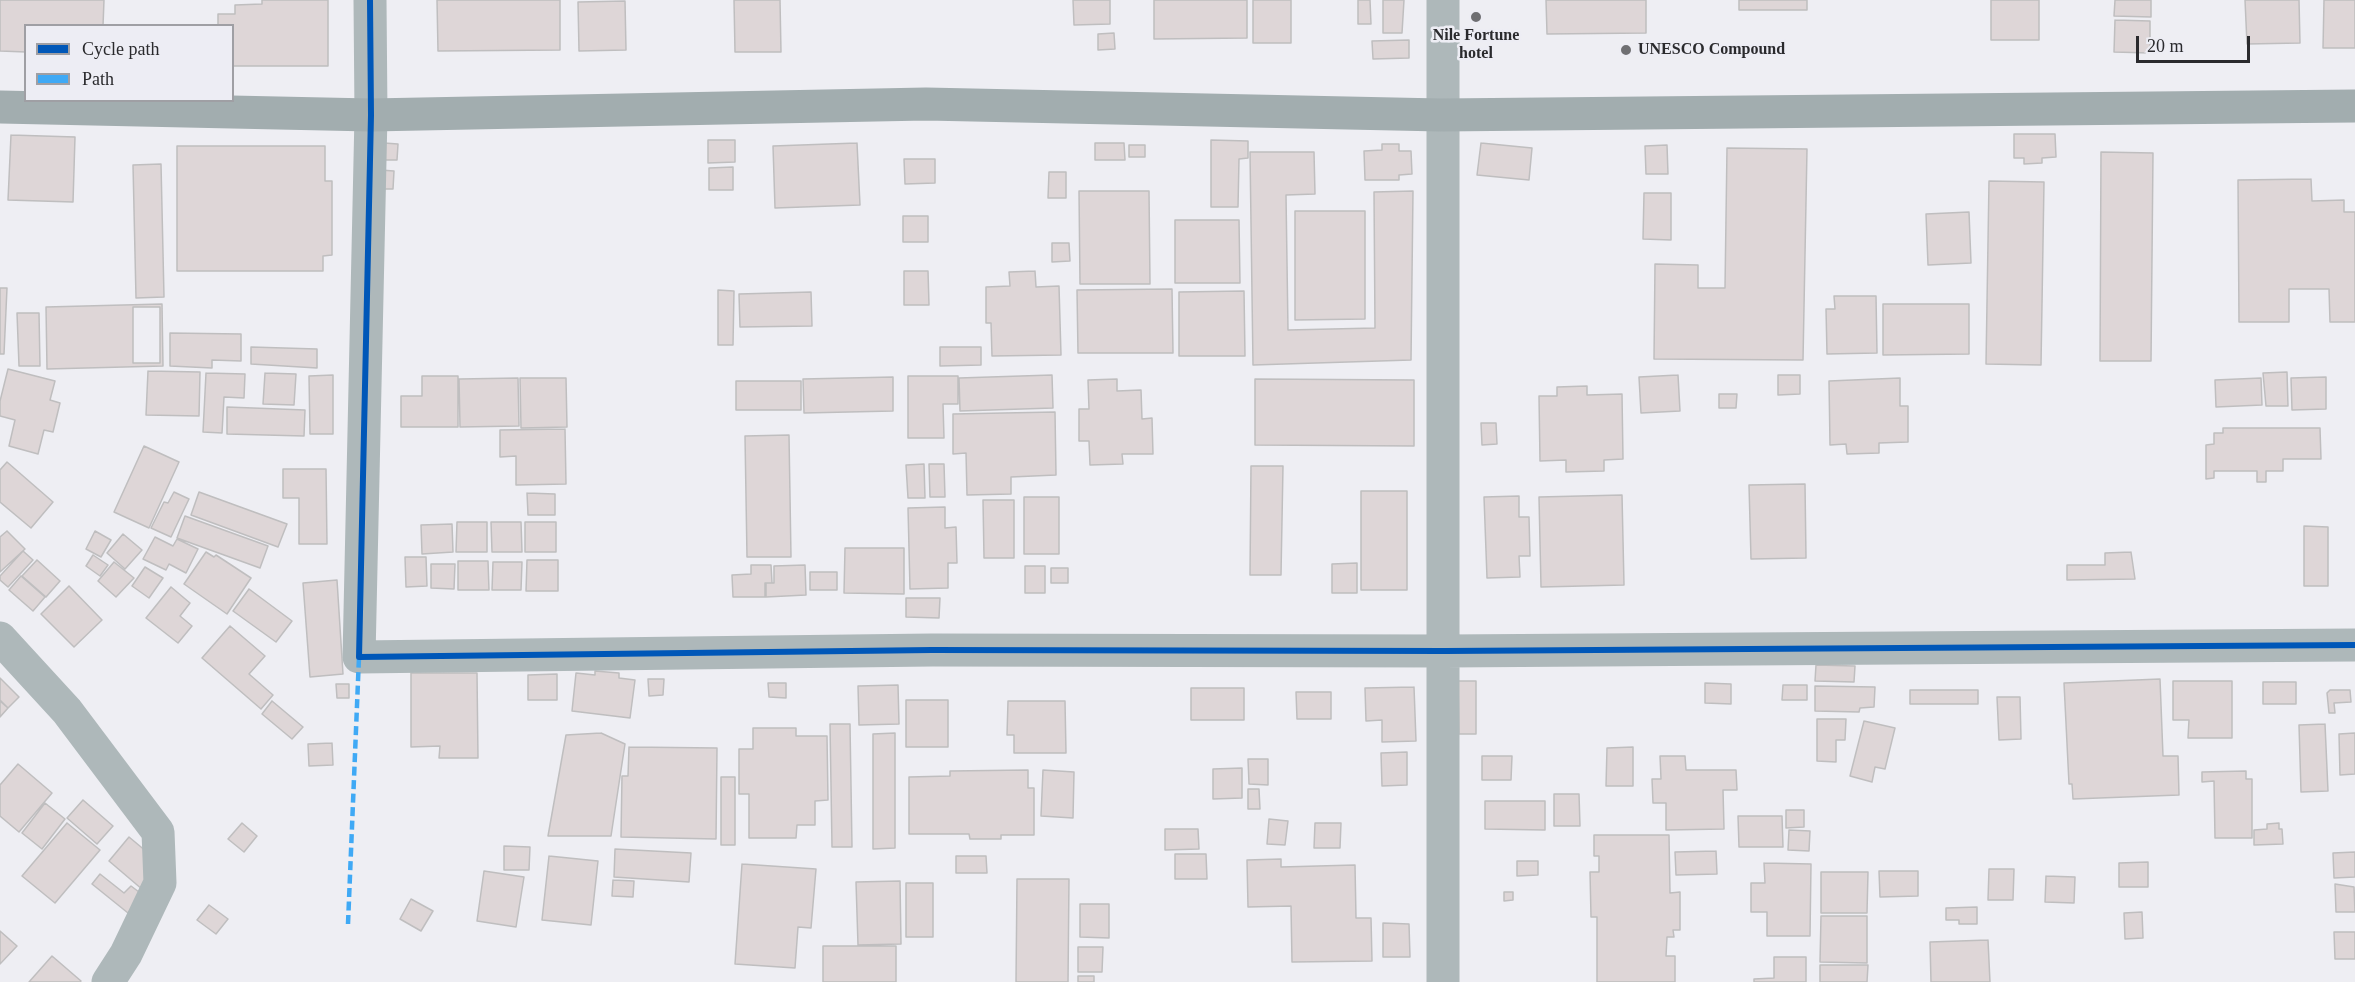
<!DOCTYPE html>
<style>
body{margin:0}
#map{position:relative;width:2355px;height:982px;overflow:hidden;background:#eeeef3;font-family:"Times New Roman",serif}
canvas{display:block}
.legend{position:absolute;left:24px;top:24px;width:210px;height:78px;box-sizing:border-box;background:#ededf4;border:2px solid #9f9fa4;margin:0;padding:8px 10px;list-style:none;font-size:18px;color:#2a2a2d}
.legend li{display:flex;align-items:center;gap:12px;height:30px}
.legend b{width:30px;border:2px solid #9f9fa4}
.scale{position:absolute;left:2136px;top:36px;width:114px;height:27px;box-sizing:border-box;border:3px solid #2a2a2d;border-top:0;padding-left:8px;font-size:18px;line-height:21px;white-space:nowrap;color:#2a2a2d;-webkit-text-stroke:4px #ededf4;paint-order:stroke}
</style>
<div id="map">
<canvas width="2355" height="982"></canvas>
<ul class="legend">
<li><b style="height:8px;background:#0057b8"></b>Cycle path</li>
<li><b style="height:8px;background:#3fa9f5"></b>Path</li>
</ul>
<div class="scale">20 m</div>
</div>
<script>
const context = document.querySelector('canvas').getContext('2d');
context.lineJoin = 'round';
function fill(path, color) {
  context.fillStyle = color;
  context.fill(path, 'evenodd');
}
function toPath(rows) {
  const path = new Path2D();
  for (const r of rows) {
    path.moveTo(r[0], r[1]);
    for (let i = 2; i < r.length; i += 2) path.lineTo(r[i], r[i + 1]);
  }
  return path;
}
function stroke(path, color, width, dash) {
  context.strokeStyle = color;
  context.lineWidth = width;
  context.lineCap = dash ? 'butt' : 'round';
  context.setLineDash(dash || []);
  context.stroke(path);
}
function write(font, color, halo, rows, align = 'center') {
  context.font = font + ' "Times New Roman",serif';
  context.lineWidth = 5;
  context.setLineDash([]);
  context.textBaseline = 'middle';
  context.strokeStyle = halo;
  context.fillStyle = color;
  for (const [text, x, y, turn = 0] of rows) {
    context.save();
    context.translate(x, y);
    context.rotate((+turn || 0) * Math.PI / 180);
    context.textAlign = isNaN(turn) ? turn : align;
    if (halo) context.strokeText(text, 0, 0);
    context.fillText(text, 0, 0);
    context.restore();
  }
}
const building = toPath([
 [0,0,104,0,103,26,26,26,26,52,0,51,0,0],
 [262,0,328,0,328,66,232,66,232,26,218,26,218,14,235,14,235,5,262,4,262,0],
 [437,0,560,0,560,50,438,51,437,0],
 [734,0,780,0,781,52,735,52,734,0],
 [1073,0,1110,0,1110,24,1074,25,1073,0],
 [1154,0,1247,0,1247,38,1154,39,1154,0],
 [1253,0,1291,0,1291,43,1253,43,1253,0],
 [1358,0,1370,0,1371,24,1358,24,1358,0],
 [1383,0,1404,0,1402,33,1383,33,1383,0],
 [1546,0,1646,0,1646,33,1547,34,1546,0],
 [1739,0,1807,0,1807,10,1739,10,1739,0],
 [1991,0,2039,0,2039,40,1991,40,1991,0],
 [2115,0,2151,0,2151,17,2114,16,2115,0],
 [2245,0,2299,0,2300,43,2247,44,2245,0],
 [2324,0,2355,0,2355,48,2323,48,2324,0],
 [625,1,626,50,579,51,578,2,625,1],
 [2115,20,2150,21,2150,53,2114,52,2115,20],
 [1114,33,1115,49,1098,50,1098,34,1114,33],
 [1409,40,1409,58,1373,59,1372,41,1409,40],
 [2014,134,2055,134,2056,157,2042,158,2042,163,2024,164,2024,158,2014,158,2014,134],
 [11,135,75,137,73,202,8,200,11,135],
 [708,140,735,140,735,162,708,163,708,140],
 [1211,140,1248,141,1248,158,1239,159,1238,207,1211,207,1211,140],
 [384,143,398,144,397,160,385,160,384,143],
 [857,143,860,205,775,208,773,146,857,143],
 [1095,143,1124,143,1125,160,1095,160,1095,143],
 [1481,143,1532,148,1529,180,1477,175,1481,143],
 [1382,144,1399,144,1399,151,1411,151,1412,174,1399,175,1399,180,1365,180,1364,151,1382,150,1382,144],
 [1129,145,1145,145,1145,157,1129,157,1129,145],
 [1667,145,1668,174,1646,174,1645,146,1667,145],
 [177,146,325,146,325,181,332,181,332,255,323,256,323,271,177,271,177,146],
 [1727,148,1807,149,1803,360,1654,359,1655,264,1698,265,1698,288,1725,288,1727,148],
 [1250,152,1314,152,1315,194,1286,195,1288,330,1375,328,1374,192,1413,191,1411,360,1253,365,1250,152],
 [2101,152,2153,153,2151,361,2100,361,2101,152],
 [904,159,935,159,935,183,905,184,904,159],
 [161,164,164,297,136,298,133,165,161,164],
 [733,167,733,190,709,190,709,168,733,167],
 [380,170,394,171,393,189,380,189,380,170],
 [1049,172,1066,172,1066,198,1048,198,1049,172],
 [2311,179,2312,201,2344,200,2344,212,2355,212,2355,322,2330,322,2329,289,2289,289,2289,322,2239,322,2238,180,2311,179],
 [1989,181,2044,182,2041,365,1986,364,1989,181],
 [1079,191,1149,191,1150,284,1080,284,1079,191],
 [1644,193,1671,193,1671,240,1643,239,1644,193],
 [1295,211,1365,211,1365,319,1295,320,1295,211],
 [1969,212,1971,263,1928,265,1926,214,1969,212],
 [903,216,928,216,928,242,903,242,903,216],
 [1175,220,1239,220,1240,283,1175,283,1175,220],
 [1052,243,1069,243,1070,261,1052,262,1052,243],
 [904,271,928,271,929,305,904,305,904,271],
 [1035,271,1036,287,1059,286,1061,355,992,356,991,323,986,323,986,287,1010,286,1009,272,1035,271],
 [0,288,7,288,4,354,0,354,0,288],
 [1172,289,1173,353,1078,353,1077,290,1172,289],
 [718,290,734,291,733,345,718,345,718,290],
 [1244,291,1245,356,1179,356,1179,292,1244,291],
 [811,292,812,326,740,327,739,294,811,292],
 [1834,296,1876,296,1877,353,1827,354,1826,309,1835,309,1834,296],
 [162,304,163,366,47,369,46,307,162,304],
 [1883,304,1969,304,1969,354,1883,355,1883,304],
 [133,307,160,307,160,363,133,363,133,307],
 [17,313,39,313,40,366,19,366,17,313],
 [170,333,241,334,241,361,212,360,212,368,170,366,170,333],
 [251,347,317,349,317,368,251,364,251,347],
 [940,347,981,347,981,365,940,366,940,347],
 [8,369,55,381,50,400,60,403,53,432,44,430,38,454,9,446,15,420,0,416,0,401,8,369],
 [148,371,200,372,199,416,146,415,148,371],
 [2287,372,2288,406,2266,406,2263,373,2287,372],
 [206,373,245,374,244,398,224,397,222,433,203,432,206,373],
 [265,373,296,374,294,405,263,404,265,373],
 [333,375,333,434,310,434,309,376,333,375],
 [1052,375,1053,408,960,411,959,378,1052,375],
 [1678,375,1680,411,1641,413,1639,377,1678,375],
 [1778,375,1800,375,1800,394,1778,395,1778,375],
 [422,376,458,376,458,427,401,427,401,396,422,396,422,376],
 [908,376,958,376,958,404,943,404,944,438,908,438,908,376],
 [893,377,893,411,804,413,803,379,893,377],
 [2326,377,2326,409,2292,410,2291,378,2326,377],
 [518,378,519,426,460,427,459,379,518,378],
 [520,378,566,378,567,427,521,428,520,378],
 [1900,378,1900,406,1908,406,1908,442,1879,443,1879,453,1847,454,1846,444,1830,445,1829,381,1900,378],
 [2261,378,2262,405,2216,407,2215,380,2261,378],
 [1117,379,1117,391,1141,390,1142,419,1152,418,1153,454,1122,454,1123,464,1090,465,1089,441,1079,441,1079,409,1089,409,1088,380,1117,379],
 [1255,379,1414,380,1414,446,1255,445,1255,379],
 [736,381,801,381,801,410,736,410,736,381],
 [1587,386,1587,395,1622,394,1623,459,1604,460,1604,471,1566,472,1566,460,1540,461,1539,396,1557,396,1557,387,1587,386],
 [1719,394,1737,394,1736,408,1719,408,1719,394],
 [227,407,305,410,304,436,227,434,227,407],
 [1055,412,1056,475,1011,477,1011,494,967,495,966,453,953,454,953,414,1055,412],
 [1481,423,1496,423,1497,444,1482,445,1481,423],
 [2223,428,2320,428,2321,459,2283,459,2283,471,2266,471,2266,482,2257,482,2257,471,2214,471,2214,478,2206,479,2206,445,2214,444,2214,433,2223,433,2223,428],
 [565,429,566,484,516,485,516,456,500,457,500,430,565,429],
 [789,435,791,557,747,557,745,436,789,435],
 [144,446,179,462,149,528,114,512,144,446],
 [7,462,53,502,31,528,0,502,0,470,7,462],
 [924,464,925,498,908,498,906,465,924,464],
 [929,464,944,464,945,497,930,497,929,464],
 [1251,466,1283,466,1281,575,1250,575,1251,466],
 [283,469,326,469,327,544,299,544,299,498,283,498,283,469],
 [1805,484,1806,558,1751,559,1749,485,1805,484],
 [1361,491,1407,491,1407,590,1361,590,1361,491],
 [174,492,189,499,171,537,151,528,164,502,168,503,174,492],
 [199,492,287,524,278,547,191,515,199,492],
 [527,493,555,494,555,515,528,515,527,493],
 [1622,495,1624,585,1541,587,1539,497,1622,495],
 [1519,496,1519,517,1529,517,1530,556,1519,556,1520,577,1487,578,1484,497,1519,496],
 [1024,497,1059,497,1059,554,1024,554,1024,497],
 [983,500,1014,500,1014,558,984,558,983,500],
 [945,507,945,528,956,527,957,563,948,563,948,588,910,589,908,508,945,507],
 [185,516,268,546,260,568,177,538,185,516],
 [457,522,487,522,487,552,456,552,457,522],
 [491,522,521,522,522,552,492,552,491,522],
 [525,522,556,522,556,552,525,552,525,522],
 [452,524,453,552,422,554,421,525,452,524],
 [2304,526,2328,527,2328,586,2304,586,2304,526],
 [7,531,25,549,0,572,0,537,7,531],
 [95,531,111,540,101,557,86,549,95,531],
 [123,534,142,550,125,569,107,553,123,534],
 [155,537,173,546,177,539,198,549,186,573,169,564,166,570,143,559,155,537],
 [845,548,904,548,904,594,844,593,845,548],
 [23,551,33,560,8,587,0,580,0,576,23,551],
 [206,552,214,557,216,555,251,578,227,614,184,584,206,552],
 [2131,552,2135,579,2067,580,2067,565,2105,565,2105,553,2131,552],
 [93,555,108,565,100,576,86,566,93,555],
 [405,557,426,557,427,586,406,587,405,557],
 [37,560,60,581,46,597,22,576,37,560],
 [527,560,558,560,558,591,526,591,527,560],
 [458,561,488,561,489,590,458,590,458,561],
 [114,562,134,578,116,597,98,581,114,562],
 [493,562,522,562,521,590,492,590,493,562],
 [1357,563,1357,593,1332,593,1332,564,1357,563],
 [431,564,455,564,454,589,431,588,431,564],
 [751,565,771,565,772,583,765,583,765,597,733,597,732,575,751,574,751,565],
 [805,565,806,595,766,597,766,583,774,583,774,566,805,565],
 [1025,566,1045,566,1045,593,1025,593,1025,566],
 [145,567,163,578,149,598,132,586,145,567],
 [1051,568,1068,568,1068,583,1051,583,1051,568],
 [810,572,837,572,837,590,810,590,810,572],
 [21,576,45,597,33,611,9,590,21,576],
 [337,580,343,674,310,677,303,583,337,580],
 [69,586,102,620,74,647,41,614,69,586],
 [171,587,190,603,180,616,192,626,178,643,146,618,171,587],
 [249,589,292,621,276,642,233,611,249,589],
 [906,598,940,598,939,618,906,617,906,598],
 [230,626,265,656,249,674,273,695,261,709,202,658,230,626],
 [1816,665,1855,666,1854,682,1815,681,1816,665],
 [595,671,619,673,619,678,635,680,630,718,572,711,576,673,595,675,595,671],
 [411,673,477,673,478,758,439,758,440,746,411,747,411,673],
 [557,674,557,700,528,700,528,675,557,674],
 [0,678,19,697,8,708,0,700,0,678],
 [648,679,664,679,663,695,649,696,648,679],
 [2160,679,2163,756,2178,756,2179,795,2073,799,2072,784,2069,784,2064,683,2160,679],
 [1458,681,1476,681,1476,734,1459,734,1458,681],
 [2173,681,2232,681,2232,738,2188,738,2189,720,2173,720,2173,681],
 [2263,682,2296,682,2296,704,2263,704,2263,682],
 [768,683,786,683,786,698,769,697,768,683],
 [1705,683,1731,684,1731,704,1705,703,1705,683],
 [336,684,349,684,349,698,337,698,336,684],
 [898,685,899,724,859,725,858,686,898,685],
 [1783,685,1807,685,1807,700,1782,700,1783,685],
 [1815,686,1875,687,1874,707,1860,708,1859,712,1815,711,1815,686],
 [1414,687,1416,741,1382,742,1382,720,1366,721,1365,688,1414,687],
 [1191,688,1244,688,1244,720,1191,720,1191,688],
 [1910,690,1978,690,1978,704,1910,704,1910,690],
 [2330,690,2350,690,2351,702,2334,703,2335,713,2329,713,2327,693,2330,690],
 [1296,692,1331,692,1331,719,1297,719,1296,692],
 [1997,697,2020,697,2021,739,1999,740,1997,697],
 [906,700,948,700,948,747,906,747,906,700],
 [0,701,8,708,0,717,0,701],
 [272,701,303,727,292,739,262,714,272,701],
 [1008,701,1065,701,1066,753,1014,753,1014,735,1007,735,1008,701],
 [1817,719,1846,719,1845,740,1836,740,1836,762,1817,761,1817,719],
 [1864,721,1895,728,1885,769,1875,767,1872,782,1850,776,1864,721],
 [830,724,850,724,852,847,832,847,830,724],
 [2325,724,2328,791,2301,792,2299,725,2325,724],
 [753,728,796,728,796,736,827,736,828,800,815,801,815,825,797,825,796,838,749,838,749,794,739,794,739,749,753,749,753,728],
 [601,733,625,744,611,836,548,836,566,735,601,733],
 [895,733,895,848,873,849,873,734,895,733],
 [2355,733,2355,774,2340,775,2339,734,2355,733],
 [332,743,333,765,309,766,308,744,332,743],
 [629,747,717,748,716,839,621,837,622,776,628,776,629,747],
 [1633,747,1633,786,1606,786,1607,748,1633,747],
 [1407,752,1407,785,1382,786,1381,753,1407,752],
 [1482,756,1512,756,1511,780,1482,780,1482,756],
 [1660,756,1685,756,1686,770,1736,770,1737,790,1723,790,1724,829,1666,830,1666,803,1653,803,1652,779,1661,779,1660,756],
 [1248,759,1268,759,1268,785,1249,784,1248,759],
 [18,764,52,793,19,832,0,816,0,785,18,764],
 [1242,768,1242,798,1213,799,1213,769,1242,768],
 [1028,770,1028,788,1034,788,1034,835,1001,835,1001,839,970,839,969,834,909,834,909,777,950,776,950,771,1028,770],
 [1043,770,1074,772,1073,818,1041,816,1043,770],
 [2246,771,2246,779,2252,779,2252,838,2215,838,2214,781,2202,782,2202,772,2246,771],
 [721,777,735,777,735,845,721,845,721,777],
 [1248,789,1259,789,1260,809,1248,809,1248,789],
 [1554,794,1579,794,1580,826,1554,826,1554,794],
 [83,800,113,826,97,844,67,818,83,800],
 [1485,801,1545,801,1545,830,1485,829,1485,801],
 [45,803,65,819,42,849,22,833,45,803],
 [1786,810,1804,810,1804,827,1786,828,1786,810],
 [1738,816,1782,816,1783,847,1739,847,1738,816],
 [1269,819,1288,821,1285,845,1267,844,1269,819],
 [67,823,100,850,55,903,22,876,67,823],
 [242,823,257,836,244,852,228,839,242,823],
 [1315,823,1341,823,1340,848,1314,848,1315,823],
 [2279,823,2279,829,2282,829,2283,844,2254,845,2254,830,2267,829,2267,824,2279,823],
 [1165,829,1198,829,1199,849,1165,850,1165,829],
 [1789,830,1810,831,1809,851,1788,850,1789,830],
 [1594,835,1669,835,1670,893,1680,892,1680,930,1673,930,1674,937,1667,937,1666,956,1675,956,1675,982,1597,982,1597,917,1591,917,1590,872,1599,872,1599,856,1594,856,1594,835],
 [129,837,153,857,143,890,109,861,129,837],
 [504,846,530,847,529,870,504,870,504,846],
 [615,849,691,853,689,882,614,877,615,849],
 [1716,851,1717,874,1676,875,1675,852,1716,851],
 [2355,852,2355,877,2334,878,2333,853,2355,852],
 [1175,854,1206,854,1207,879,1175,879,1175,854],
 [549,856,598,861,591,925,542,920,549,856],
 [956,856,986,856,987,873,956,873,956,856],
 [1281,859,1281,867,1355,865,1356,918,1371,918,1372,961,1292,962,1291,906,1248,907,1247,860,1281,859],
 [1517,861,1538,861,1538,875,1517,876,1517,861],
 [2148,862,2148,887,2119,887,2119,863,2148,862],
 [1764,863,1811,864,1810,936,1767,936,1767,912,1751,912,1751,883,1765,883,1764,863],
 [742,864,816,869,811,928,798,927,795,968,735,964,742,864],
 [1989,869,2014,869,2013,900,1988,900,1989,869],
 [484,871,524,877,516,927,477,921,484,871],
 [1879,871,1918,871,1918,896,1880,897,1879,871],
 [1821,872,1868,872,1867,913,1821,913,1821,872],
 [100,874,124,893,131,886,143,895,128,913,92,884,100,874],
 [2046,876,2075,877,2074,903,2045,902,2046,876],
 [1017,879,1069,879,1068,982,1016,982,1017,879],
 [613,880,634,881,633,897,612,896,613,880],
 [900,881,901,944,858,945,856,882,900,881],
 [906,883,933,883,933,937,906,937,906,883],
 [2335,884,2354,887,2355,912,2336,912,2335,884],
 [1504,892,1513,892,1513,900,1504,901,1504,892],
 [411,899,433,911,421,931,400,919,411,899],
 [1080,904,1109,904,1109,938,1080,937,1080,904],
 [209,905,228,919,216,934,197,920,209,905],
 [1977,907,1977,924,1959,924,1959,920,1946,920,1946,908,1977,907],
 [2142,912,2143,938,2125,939,2124,913,2142,912],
 [1821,916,1867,916,1867,963,1820,962,1821,916],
 [1383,923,1409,924,1410,957,1383,957,1383,923],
 [0,931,17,946,0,964,0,931],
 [2334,932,2355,932,2355,959,2335,959,2334,932],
 [1988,940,1990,982,1931,982,1930,942,1988,940],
 [823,946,896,946,896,982,823,982,823,946],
 [1078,947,1103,947,1102,972,1078,972,1078,947],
 [52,956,81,981,80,982,29,982,52,956],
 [1774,957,1806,957,1806,982,1754,982,1754,979,1774,978,1774,957],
 [1820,965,1868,965,1867,982,1820,982,1820,965],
 [1078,976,1094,976,1094,982,1078,982,1078,976]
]);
const street = toPath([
 [370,0,371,115,359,657,932,650,1445,651,2355,645],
 [1443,0,1443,982],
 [0,638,67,711,158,832,160,883,126,954,108,982]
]);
const secondary = toPath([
 [0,107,371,115,926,104,1441,115,2355,106]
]);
const quiet = toPath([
 [348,924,359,657]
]);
const cycleway = toPath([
 [370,0,371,115,359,657,932,650,1445,651,2355,645]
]);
const markers = [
 [1476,17,6,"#6f6f72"],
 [1626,50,6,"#6f6f72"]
];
const poiNames = [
 ["Nile Fortune",1476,36],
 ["hotel",1476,54],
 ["UNESCO Compound",1638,50,"left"]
];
fill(building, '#ded6d7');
stroke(building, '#bfbebf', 1.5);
stroke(street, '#aeb8ba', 33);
stroke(secondary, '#a2adaf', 33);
stroke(quiet, '#3fa9f5', 4.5, [9, 4.5]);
stroke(cycleway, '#0057b8', 6);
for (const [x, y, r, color] of markers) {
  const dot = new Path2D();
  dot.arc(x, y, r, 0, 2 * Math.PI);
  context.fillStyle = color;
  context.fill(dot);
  stroke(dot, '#ededf4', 2);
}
write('bold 16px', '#2a2a2d', '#ededf4', poiNames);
</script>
